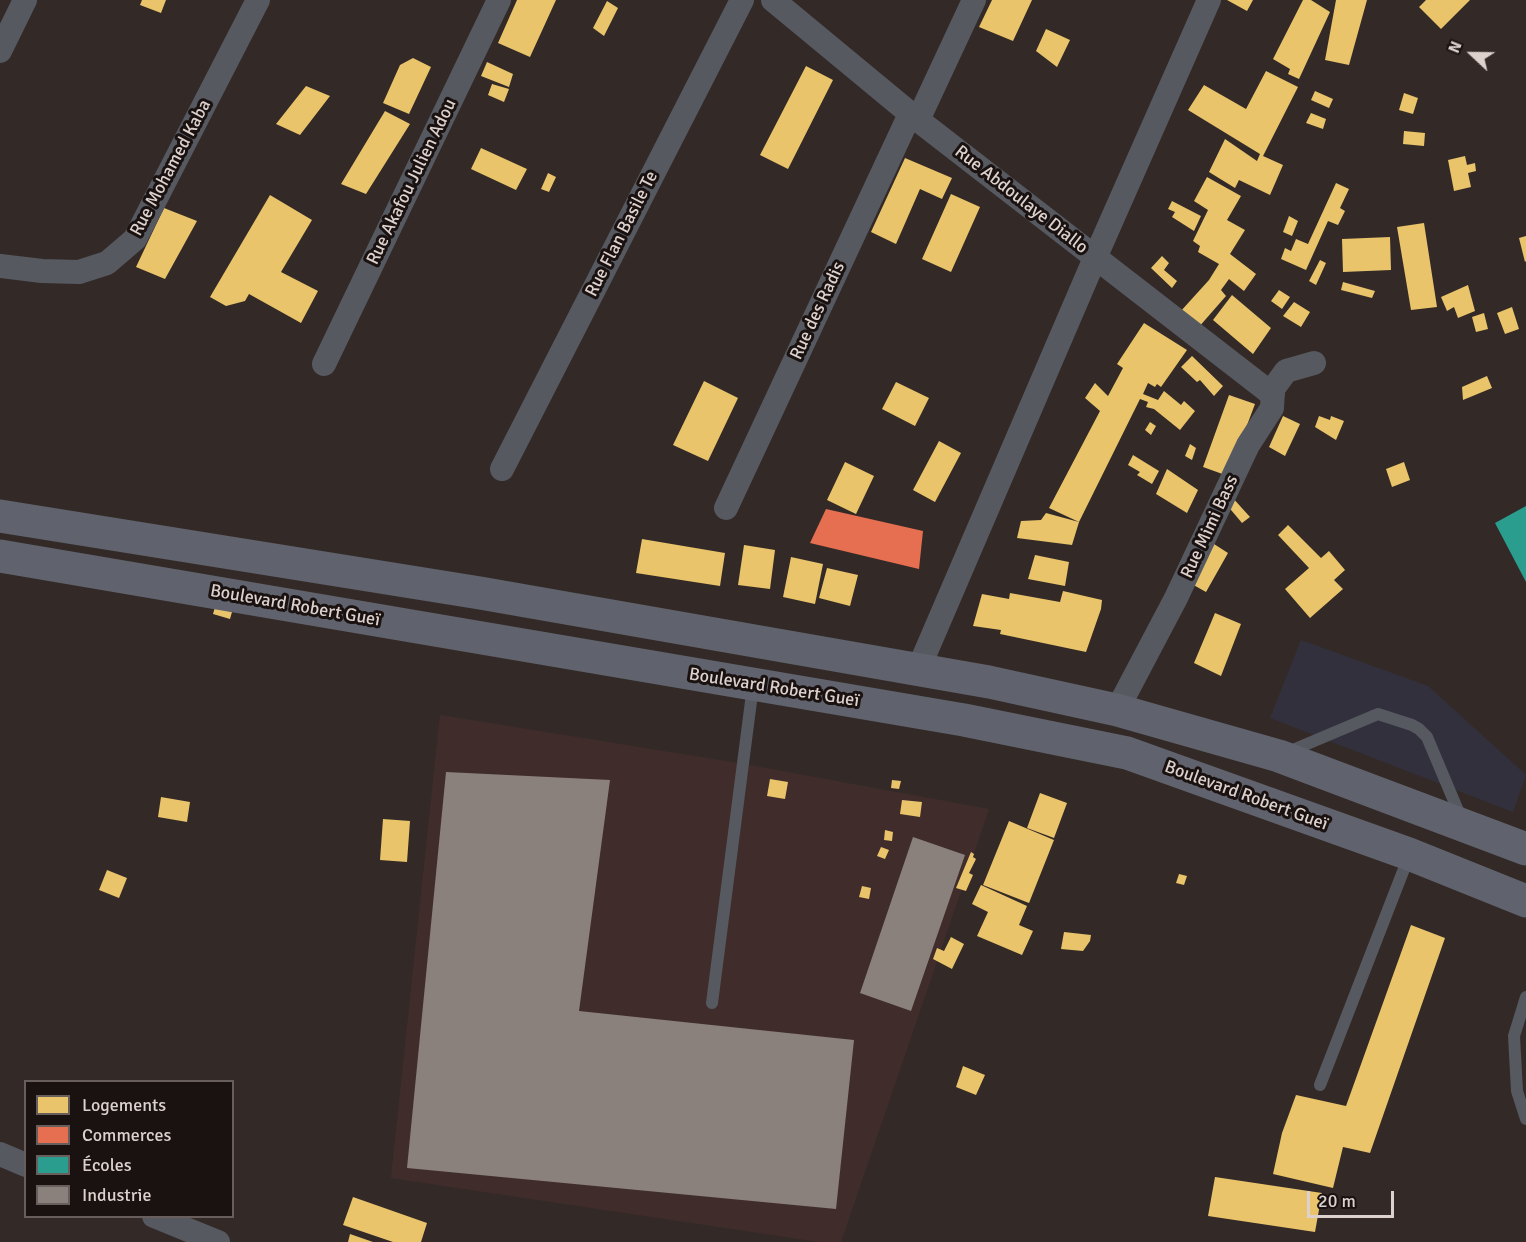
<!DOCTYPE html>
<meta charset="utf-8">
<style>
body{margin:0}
#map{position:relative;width:1526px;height:1242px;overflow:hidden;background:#332a27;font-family:Signika,sans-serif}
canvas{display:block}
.legend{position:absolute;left:24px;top:1080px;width:210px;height:138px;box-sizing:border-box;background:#1a1210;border:2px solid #685e5c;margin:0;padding:8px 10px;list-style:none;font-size:18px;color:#dcd1cd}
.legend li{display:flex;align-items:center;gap:12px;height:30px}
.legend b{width:30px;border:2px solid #685e5c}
.north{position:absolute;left:1442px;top:24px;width:60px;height:60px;-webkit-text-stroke:4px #1a1210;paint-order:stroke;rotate:292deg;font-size:16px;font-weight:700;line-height:24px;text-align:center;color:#dcd1cd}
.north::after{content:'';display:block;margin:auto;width:21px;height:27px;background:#dcd1cd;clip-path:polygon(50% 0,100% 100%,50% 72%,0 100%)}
.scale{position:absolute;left:1307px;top:1191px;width:87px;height:27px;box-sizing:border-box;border:3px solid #dcd1cd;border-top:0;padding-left:8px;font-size:18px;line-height:21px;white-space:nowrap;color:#dcd1cd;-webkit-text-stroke:4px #1a1210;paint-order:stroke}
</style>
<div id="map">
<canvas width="1526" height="1242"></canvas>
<ul class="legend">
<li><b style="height:16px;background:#e9c46a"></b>Logements</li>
<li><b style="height:16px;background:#e76f51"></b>Commerces</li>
<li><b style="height:16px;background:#2a9d8f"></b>Écoles</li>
<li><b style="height:16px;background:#8a817c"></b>Industrie</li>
</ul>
<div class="north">N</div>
<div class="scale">20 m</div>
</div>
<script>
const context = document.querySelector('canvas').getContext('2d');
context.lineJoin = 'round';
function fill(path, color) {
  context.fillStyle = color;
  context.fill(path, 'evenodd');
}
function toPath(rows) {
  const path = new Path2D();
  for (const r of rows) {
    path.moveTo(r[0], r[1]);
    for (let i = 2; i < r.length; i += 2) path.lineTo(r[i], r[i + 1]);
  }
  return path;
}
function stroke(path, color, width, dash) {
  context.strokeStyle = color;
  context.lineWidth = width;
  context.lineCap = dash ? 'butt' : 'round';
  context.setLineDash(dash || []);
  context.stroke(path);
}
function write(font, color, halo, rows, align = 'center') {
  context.font = font + ' Signika,sans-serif';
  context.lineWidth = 6;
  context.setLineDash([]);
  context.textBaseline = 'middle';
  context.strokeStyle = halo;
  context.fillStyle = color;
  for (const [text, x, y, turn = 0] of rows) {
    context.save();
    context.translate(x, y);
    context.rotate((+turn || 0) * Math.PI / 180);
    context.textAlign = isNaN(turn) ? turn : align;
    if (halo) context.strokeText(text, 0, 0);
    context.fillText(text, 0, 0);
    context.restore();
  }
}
const commercial = toPath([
 [1301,640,1428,686,1526,775,1513,812,1270,718]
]);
const industrial = toPath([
 [440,715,744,764,989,809,841,1242,819,1242,391,1178]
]);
const homes = toPath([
 [142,0,166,0,161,13,140,5],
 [517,0,556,0,530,57,498,43],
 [992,0,1032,0,1013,41,979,27],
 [1227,0,1253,0,1247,11],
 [1303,0,1311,0,1330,12,1299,79,1288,74,1290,69,1273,59],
 [1336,0,1367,0,1349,65,1325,60],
 [1426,0,1470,0,1441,29,1419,7],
 [607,1,618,8,604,36,593,28],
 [1046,29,1070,40,1057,67,1036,51],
 [413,58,431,67,409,114,383,103,400,65],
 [487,62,513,74,509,87,481,76],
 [806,66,833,80,788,169,760,155],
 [1266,71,1298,87,1263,156,1283,165,1270,195,1239,180,1235,188,1209,172,1225,139,1257,161,1260,154,1188,110,1204,85,1246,109],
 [492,84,509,89,504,102,488,95],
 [306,86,330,96,300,135,276,124],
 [1315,91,1333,99,1329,108,1311,100],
 [1404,93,1418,98,1413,114,1399,110],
 [385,111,410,124,366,194,341,184],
 [1311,113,1326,119,1323,129,1306,123],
 [1404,131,1425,133,1424,146,1403,144],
 [481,148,527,169,516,190,471,169],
 [1465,156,1467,165,1475,163,1476,171,1468,173,1471,187,1454,191,1448,160],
 [905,158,952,178,942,199,920,189,896,244,871,232],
 [548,173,556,177,549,192,541,189],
 [1207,177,1241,196,1227,220,1245,230,1230,254,1256,274,1244,291,1229,279,1221,290,1226,296,1198,328,1180,312,1209,280,1219,264,1198,252,1200,246,1193,241,1208,210,1194,201],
 [1336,183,1349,189,1340,208,1345,211,1338,225,1328,221,1306,270,1281,259,1285,248,1291,251,1296,239,1308,244],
 [951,194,980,207,951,272,922,259],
 [270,195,312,220,281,272,318,291,301,323,249,294,245,301,226,306,210,297],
 [1172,201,1201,216,1194,231,1172,217,1175,212,1168,209],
 [164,208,197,221,165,279,136,267],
 [1289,216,1298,221,1292,236,1283,232],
 [1424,223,1437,307,1411,310,1397,227],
 [1526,236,1526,261,1525,262,1519,238],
 [1390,237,1391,270,1343,272,1342,239],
 [1162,256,1169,263,1164,270,1177,281,1172,288,1151,268],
 [1320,260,1326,263,1316,285,1309,281],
 [1343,282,1375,291,1372,298,1341,290],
 [1468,285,1475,311,1458,318,1454,307,1447,311,1441,297],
 [1279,290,1290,297,1282,309,1271,301],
 [1232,295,1271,328,1253,354,1213,320],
 [1294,302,1310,312,1301,327,1283,316],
 [1512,307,1519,329,1505,334,1497,313],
 [1484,313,1488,329,1476,332,1472,317],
 [1144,323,1187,350,1161,387,1157,384,1155,387,1148,383,1143,394,1158,400,1164,391,1181,405,1184,401,1195,411,1180,430,1154,409,1146,407,1148,402,1140,399,1079,522,1049,508,1100,411,1085,398,1095,383,1108,396,1123,368,1117,364],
 [1192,356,1223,386,1214,396,1200,380,1197,382,1181,367],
 [1487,376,1492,388,1463,400,1462,387],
 [704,381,738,398,708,461,673,445],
 [896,382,929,398,915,426,882,409],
 [1229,395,1255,404,1228,476,1203,467],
 [1283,416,1300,424,1285,456,1269,447],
 [1319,416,1330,420,1331,416,1344,421,1336,440,1315,427],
 [1150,422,1156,426,1151,435,1145,430],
 [939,441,961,453,935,502,913,490],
 [1190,444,1196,448,1192,460,1185,456],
 [1133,455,1159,471,1152,484,1137,475,1140,472,1128,465],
 [845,462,874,476,856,514,827,500],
 [1404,462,1410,480,1392,487,1386,469],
 [1167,469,1198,490,1187,513,1156,494],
 [1231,496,1250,517,1242,523,1226,504],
 [1046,513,1079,522,1072,545,1017,538,1021,521,1041,520],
 [1288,525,1321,558,1329,551,1345,570,1334,580,1343,589,1310,618,1285,589,1309,568,1278,535],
 [642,539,725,553,720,586,636,573],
 [1214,544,1228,553,1206,592,1190,583],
 [744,545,775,550,770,589,738,585],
 [1035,555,1069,562,1065,586,1028,579],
 [791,557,823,564,815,604,783,597],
 [827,568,858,575,850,606,819,598],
 [1063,591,1102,600,1101,609,1086,652,1000,634,1001,630,973,626,982,594,1009,599,1010,593,1060,602],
 [215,607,232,612,230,619,213,614],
 [1215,613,1241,624,1221,676,1194,663],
 [770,779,788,782,785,799,767,796],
 [892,780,901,781,899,789,891,788],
 [1040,793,1067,803,1054,838,1027,828],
 [161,797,190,802,187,822,158,817],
 [902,800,922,802,920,817,900,814],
 [383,819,410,821,407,862,380,860],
 [1009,821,1054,840,1029,903,983,885],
 [885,830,893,832,892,841,884,840],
 [881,847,889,850,885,859,877,856],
 [971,852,974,854,973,857,976,859,969,873,973,875,966,891,956,888],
 [107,870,127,878,119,898,99,890],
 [1179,874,1187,876,1184,885,1176,883],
 [981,885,1027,906,1019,925,1033,931,1022,955,977,936,988,912,972,904],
 [862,886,871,888,869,899,859,897],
 [1411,925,1445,938,1370,1153,1343,1147,1333,1188,1273,1174,1282,1133,1296,1095,1346,1106],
 [1064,932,1091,935,1090,941,1083,951,1061,949],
 [951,937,964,944,952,969,933,959,937,948,944,951],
 [963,1066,985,1075,976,1095,956,1087],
 [1215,1177,1322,1193,1315,1232,1208,1216],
 [353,1197,427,1223,421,1242,393,1242,343,1225],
 [350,1234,373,1242,348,1242]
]);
const shops = toPath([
 [826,509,923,531,919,569,810,543]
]);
const schools = toPath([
 [1526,506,1526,582,1495,523]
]);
const industry = toPath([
 [446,772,610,780,579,1011,854,1040,836,1209,407,1168],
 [913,837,965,855,911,1011,860,993]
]);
const lane = toPath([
 [1288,752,1378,714,1412,725,1419,729,1427,737,1462,820],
 [1526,997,1514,1036,1517,1091,1526,1119],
 [712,1003,753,686],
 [1320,1085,1409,856]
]);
const street = toPath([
 [773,0,918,120,1273,395],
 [0,51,25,0],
 [918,120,974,0],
 [0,266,42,271,79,272,107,263,135,239,258,0],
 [324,364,499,0],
 [502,469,742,0],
 [726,508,910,114],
 [918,670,1095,258,1209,0],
 [1117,710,1176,598,1248,445,1272,408,1273,389,1286,371,1314,363],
 [0,1154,26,1165],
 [154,1216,218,1242]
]);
const secondary = toPath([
 [0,516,480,593,989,682,1117,710,1279,756,1526,849],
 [0,556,964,720,1127,753,1409,854,1526,901]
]);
const streetNames = [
 ["Rue Mohamed Kaba",171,168,-62],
 ["Rue Akafou Julien Adou",412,182,-64],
 ["Rue Abdoulaye Diallo",1021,200,38],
 ["Rue Flan Basile Te",622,234,-63],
 ["Rue des Radis",818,311,-65],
 ["Rue Mimi Bass",1210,527,-65],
 ["Boulevard Robert Gueï",295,606,10],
 ["Boulevard Robert Gueï",774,688,9],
 ["Boulevard Robert Gueï",1246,796,20]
];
fill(commercial, '#33303e');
fill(industrial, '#402d2b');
fill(homes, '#e9c46a');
fill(shops, '#e76f51');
fill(schools, '#2a9d8f');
fill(industry, '#8a817c');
stroke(lane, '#575961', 12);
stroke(street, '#575961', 24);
stroke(secondary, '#60636d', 33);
write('18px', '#dcd1cd', '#1a1210', streetNames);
</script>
